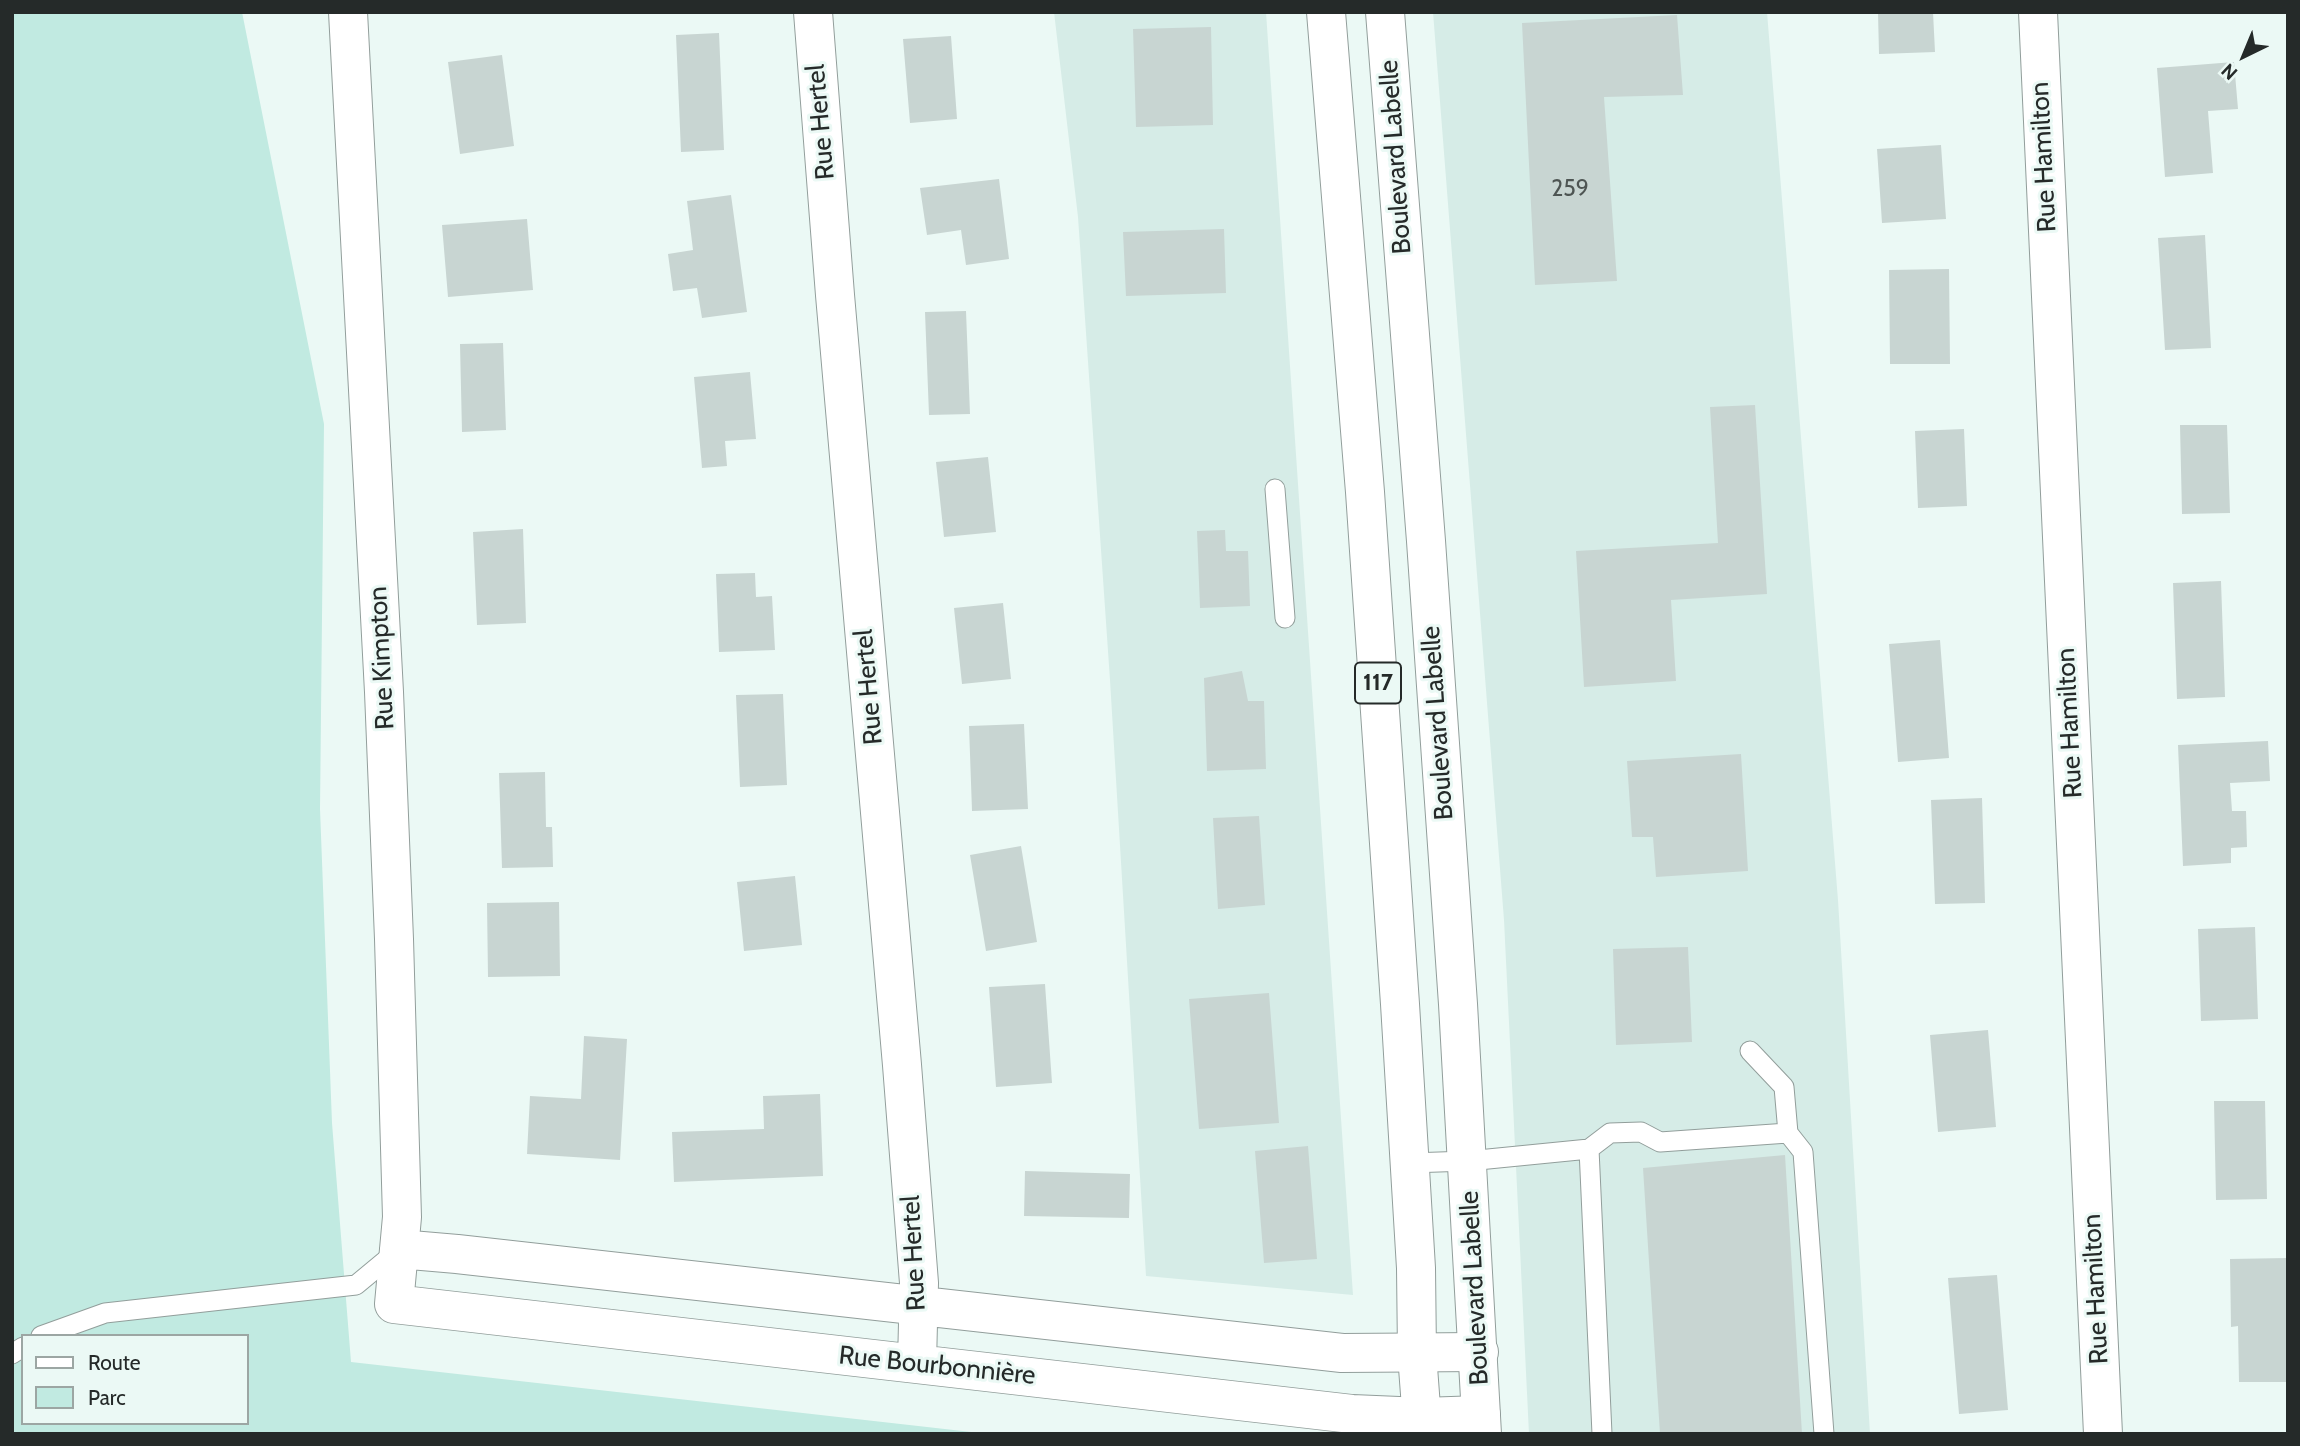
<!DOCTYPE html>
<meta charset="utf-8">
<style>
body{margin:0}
#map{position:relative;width:2300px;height:1446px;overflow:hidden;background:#ebf9f5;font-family:Cabin,sans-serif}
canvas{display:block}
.frame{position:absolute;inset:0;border:14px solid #252a29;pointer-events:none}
.legend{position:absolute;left:21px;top:1334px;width:228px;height:91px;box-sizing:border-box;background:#ebf9f5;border:2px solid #9ca6a3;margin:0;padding:9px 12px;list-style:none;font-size:21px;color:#252a29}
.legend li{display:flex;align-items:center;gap:14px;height:35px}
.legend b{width:35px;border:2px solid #9ca6a3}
.north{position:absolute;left:2209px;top:21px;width:70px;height:70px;-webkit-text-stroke:5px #ebf9f5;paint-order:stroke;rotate:223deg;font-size:19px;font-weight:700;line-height:28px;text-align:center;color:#252a29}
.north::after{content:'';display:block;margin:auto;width:24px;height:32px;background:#252a29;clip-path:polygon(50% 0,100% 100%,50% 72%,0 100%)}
</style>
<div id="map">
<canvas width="2300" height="1446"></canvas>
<div class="frame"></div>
<ul class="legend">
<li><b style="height:9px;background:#fff"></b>Route</li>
<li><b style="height:19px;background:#c1eae1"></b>Parc</li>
</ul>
<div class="north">N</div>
</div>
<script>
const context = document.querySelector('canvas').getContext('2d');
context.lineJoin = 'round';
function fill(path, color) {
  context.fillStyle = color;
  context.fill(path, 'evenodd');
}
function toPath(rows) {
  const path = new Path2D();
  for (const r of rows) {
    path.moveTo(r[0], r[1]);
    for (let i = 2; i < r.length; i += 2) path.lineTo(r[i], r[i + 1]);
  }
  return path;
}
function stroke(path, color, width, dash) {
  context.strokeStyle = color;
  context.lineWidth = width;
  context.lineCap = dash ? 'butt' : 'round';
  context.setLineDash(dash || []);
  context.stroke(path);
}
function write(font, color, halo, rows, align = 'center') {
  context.font = font + ' Cabin,sans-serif';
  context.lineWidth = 6;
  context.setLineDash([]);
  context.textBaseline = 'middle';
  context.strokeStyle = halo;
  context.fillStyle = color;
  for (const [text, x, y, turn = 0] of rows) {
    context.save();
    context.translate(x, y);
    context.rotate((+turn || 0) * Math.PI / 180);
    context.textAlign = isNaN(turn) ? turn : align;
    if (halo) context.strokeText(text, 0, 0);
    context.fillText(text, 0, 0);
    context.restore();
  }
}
const built = toPath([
 [1054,12,1266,12,1353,1295,1146,1276,1110,680,1078,217],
 [1433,12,1767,12,1838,900,1870,1434,1529,1434,1504,920]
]);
const green = toPath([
 [12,12,242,12,324,424,320,809,332,1123,351,1362,989,1434,12,1434],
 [23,1336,247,1336,247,1423,23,1423]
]);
const building = toPath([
 [1878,12,1933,12,1935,52,1879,54],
 [1677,15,1683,95,1604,97,1617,281,1535,285,1522,23],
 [1211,27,1213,125,1136,127,1133,29],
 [719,33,724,150,681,152,676,35],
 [951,36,957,119,910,123,903,39],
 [502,55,514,146,460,154,448,62],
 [2234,62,2238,109,2208,111,2213,173,2165,177,2157,68],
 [1941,145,1946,219,1882,223,1877,149],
 [999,179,1009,259,966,265,961,230,927,235,920,188],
 [731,195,747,312,702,318,697,288,673,291,668,254,693,250,687,201],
 [527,219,533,290,448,297,442,225],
 [1224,229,1226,293,1126,296,1123,232],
 [2205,235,2211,348,2165,350,2158,238],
 [1949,269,1950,364,1890,364,1889,270],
 [966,311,970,414,929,415,925,312],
 [503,343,506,430,462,432,460,344],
 [750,372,756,439,725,441,727,466,702,468,694,377],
 [1755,405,1767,594,1671,600,1676,681,1584,687,1576,551,1718,543,1710,407],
 [2180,425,2227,425,2230,513,2182,514],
 [1964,429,1967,506,1918,508,1915,431],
 [988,457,996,532,944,537,936,462],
 [523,529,526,623,477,625,473,532],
 [1225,530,1226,551,1248,551,1250,606,1200,608,1197,531],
 [755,573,756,597,772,596,775,650,719,652,716,574],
 [2221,581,2225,697,2177,699,2173,583],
 [1003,603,1011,679,962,684,954,608],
 [1940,640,1949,758,1898,762,1889,644],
 [1242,671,1248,701,1264,701,1266,769,1207,771,1204,678],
 [783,694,787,785,740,787,736,695],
 [1024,724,1028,809,972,811,969,726],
 [2268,741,2270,781,2230,783,2232,811,2246,811,2247,847,2231,848,2231,863,2183,866,2178,745],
 [1741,754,1748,871,1656,877,1653,837,1632,837,1627,761],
 [545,772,546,827,552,827,553,867,502,868,499,773],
 [1982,798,1985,903,1935,904,1931,800],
 [1259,816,1265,905,1218,909,1213,818],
 [1021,846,1037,942,986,951,970,855],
 [795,876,802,945,744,951,737,882],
 [559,902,560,976,488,977,487,903],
 [2255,927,2258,1019,2201,1021,2198,929],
 [1688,947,1692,1042,1616,1045,1613,949],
 [1045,984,1052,1083,996,1087,989,987],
 [1269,993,1279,1123,1199,1129,1189,999],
 [1988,1030,1996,1127,1938,1132,1930,1035],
 [584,1036,627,1039,620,1160,527,1154,530,1096,581,1099],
 [820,1094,823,1176,674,1182,672,1132,764,1129,763,1096],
 [2214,1101,2265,1101,2267,1199,2216,1200],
 [1308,1146,1317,1259,1264,1263,1255,1151],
 [1785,1155,1802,1434,1660,1434,1643,1168],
 [1025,1171,1130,1174,1129,1218,1024,1216],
 [2287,1258,2288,1382,2239,1382,2238,1326,2231,1327,2230,1259],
 [1997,1275,2008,1410,1959,1414,1948,1278]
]);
const service = toPath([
 [1275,489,1285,618],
 [1788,1133,1803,1152,1824,1434],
 [1589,1149,1610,1133,1641,1132,1660,1142,1788,1133,1784,1087,1750,1051],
 [1410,1163,1468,1161,1589,1149,1602,1434],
 [41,1336,105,1313,356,1285,397,1251],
 [12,1354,23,1347]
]);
const minor = toPath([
 [348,12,384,692,394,939,402,1217,394,1304,1352,1414,1422,1417,1481,1415],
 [813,12,835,295,902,1065,919,1283,917,1363],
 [2038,12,2103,1434],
 [399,1249,457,1254,1342,1353,1479,1352]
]);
const primary = toPath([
 [1326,12,1365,492,1400,1004,1416,1268,1417,1354,1423,1434],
 [1385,12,1426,541,1458,1004,1482,1434]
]);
const numberNames = [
 ["259",1570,189]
];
const shields = [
 [1378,683,46]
];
const shieldNames = [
 ["117",1378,683]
];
const streetNames = [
 ["Rue Hertel",821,122,-95],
 ["Boulevard Labelle",1396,157,-94],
 ["Rue Hamilton",2044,157,-93],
 ["Rue Kimpton",382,658,-93],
 ["Rue Hertel",869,687,-95],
 ["Boulevard Labelle",1438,723,-94],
 ["Rue Hamilton",2070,723,-93],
 ["Rue Hertel",914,1253,-93],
 ["Boulevard Labelle",1475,1288,-93],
 ["Rue Hamilton",2096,1289,-93],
 ["Rue Bourbonnière",937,1366,6]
];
fill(built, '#d6ece7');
fill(green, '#c1eae1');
fill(building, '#c8d5d2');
stroke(service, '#929e9b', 21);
stroke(minor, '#929e9b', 40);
stroke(primary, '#929e9b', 40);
stroke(service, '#fff', 19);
stroke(minor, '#fff', 38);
stroke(primary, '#fff', 38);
write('23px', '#4e5553', null, numberNames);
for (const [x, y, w] of shields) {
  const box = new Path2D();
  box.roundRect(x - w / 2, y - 20.5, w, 41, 5);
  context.fillStyle = '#ebf9f5';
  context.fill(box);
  stroke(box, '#252a29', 2);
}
write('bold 24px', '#252a29', null, shieldNames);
write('26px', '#252a29', '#ebf9f5', streetNames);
</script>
